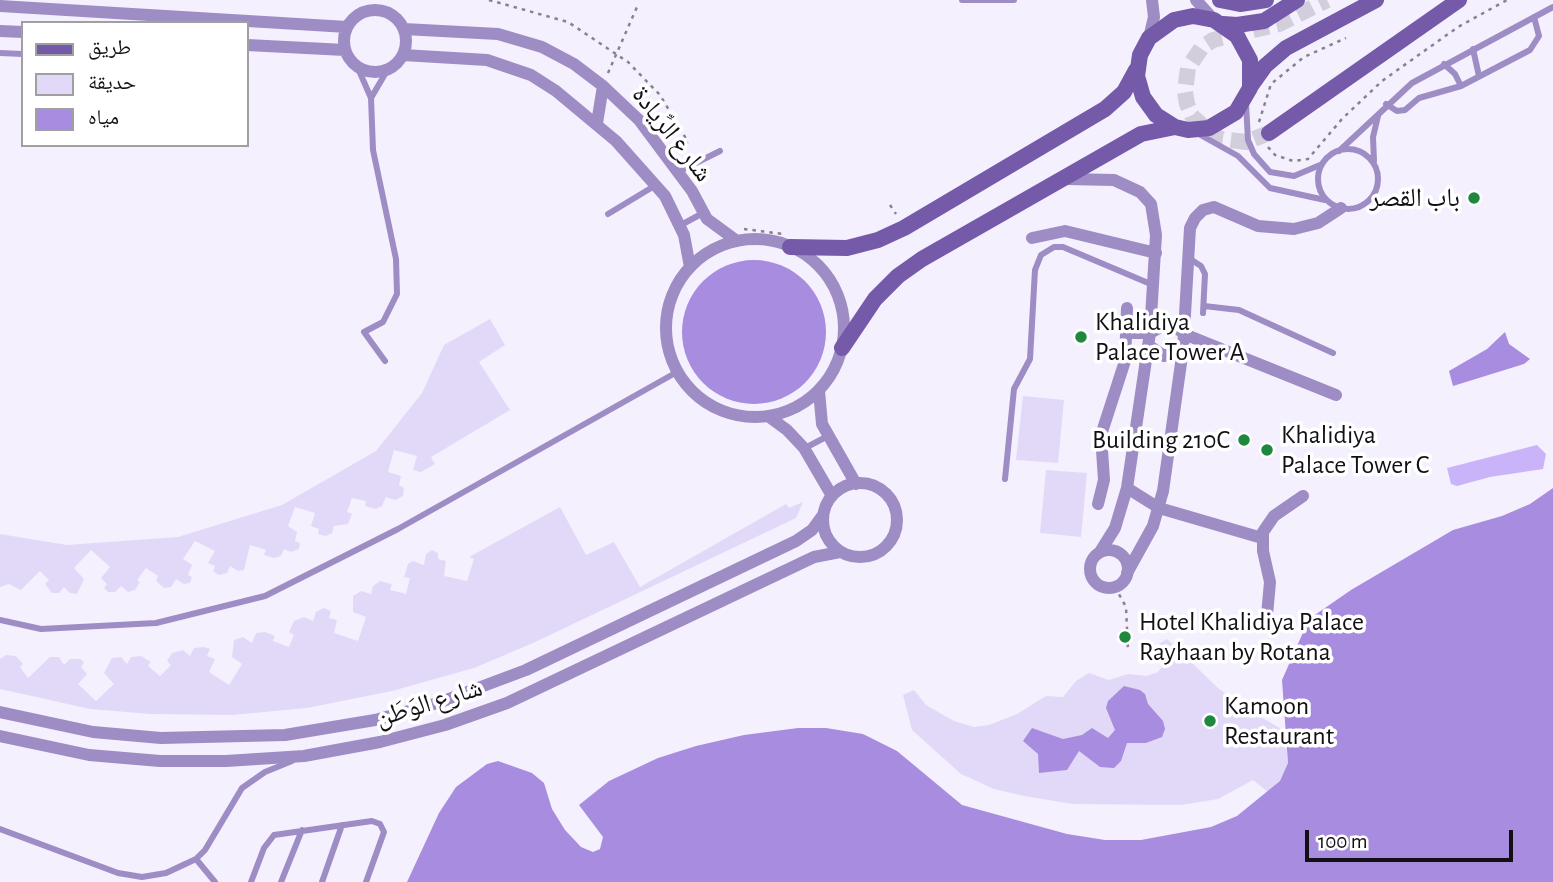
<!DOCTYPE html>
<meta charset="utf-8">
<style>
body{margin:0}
#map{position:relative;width:1553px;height:882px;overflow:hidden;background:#f4f0fe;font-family:"Alegreya Sans","Noto Naskh Arabic",sans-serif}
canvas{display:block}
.legend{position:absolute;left:21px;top:21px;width:228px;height:126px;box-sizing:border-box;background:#fff;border:2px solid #a09fa1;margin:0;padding:9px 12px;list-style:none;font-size:21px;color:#121015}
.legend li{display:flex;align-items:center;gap:14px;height:35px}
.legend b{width:35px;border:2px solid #a09fa1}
.scale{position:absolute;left:1305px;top:830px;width:208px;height:32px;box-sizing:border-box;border:4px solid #121015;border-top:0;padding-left:9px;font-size:21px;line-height:24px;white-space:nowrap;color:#121015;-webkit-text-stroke:5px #fff;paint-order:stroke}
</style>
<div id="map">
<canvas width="1553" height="882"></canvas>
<ul class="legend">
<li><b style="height:9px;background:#765aaa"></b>طريق</li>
<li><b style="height:19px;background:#e2d9f9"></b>حديقة</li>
<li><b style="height:19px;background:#a88cdf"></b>مياه</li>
</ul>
<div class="scale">100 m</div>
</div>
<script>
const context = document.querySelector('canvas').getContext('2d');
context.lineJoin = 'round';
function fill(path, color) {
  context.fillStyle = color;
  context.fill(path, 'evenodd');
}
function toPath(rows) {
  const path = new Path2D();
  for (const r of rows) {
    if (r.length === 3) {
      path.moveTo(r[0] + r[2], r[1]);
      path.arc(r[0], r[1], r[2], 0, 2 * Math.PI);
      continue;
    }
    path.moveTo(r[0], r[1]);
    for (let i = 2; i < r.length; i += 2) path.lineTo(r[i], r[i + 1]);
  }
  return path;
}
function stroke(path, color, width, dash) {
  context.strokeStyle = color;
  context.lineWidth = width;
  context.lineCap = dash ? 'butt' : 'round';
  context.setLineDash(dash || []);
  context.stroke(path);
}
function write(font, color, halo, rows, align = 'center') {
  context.font = font + ' "Alegreya Sans","Noto Naskh Arabic",sans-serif';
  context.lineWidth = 7;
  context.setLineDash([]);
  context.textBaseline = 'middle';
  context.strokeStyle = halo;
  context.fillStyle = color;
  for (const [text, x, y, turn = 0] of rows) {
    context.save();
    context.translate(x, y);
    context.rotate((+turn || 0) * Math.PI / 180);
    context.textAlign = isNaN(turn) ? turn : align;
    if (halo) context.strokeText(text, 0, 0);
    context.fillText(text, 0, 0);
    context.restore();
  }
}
const green = toPath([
 [490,319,505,345,479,362,510,410,431,457,435,464,421,472,413,470,417,456,394,450,388,472,401,476,399,485,404,488,403,496,395,500,386,497,382,506,376,509,365,506,366,501,352,498,347,512,352,514,348,524,334,526,332,533,326,536,318,534,319,529,311,526,315,513,295,507,288,526,297,532,295,541,300,543,299,549,291,552,284,549,281,556,274,558,264,555,266,550,250,545,244,570,238,571,230,566,227,573,219,575,213,571,215,566,208,563,215,551,195,541,183,559,192,565,188,575,192,577,190,583,184,584,176,579,171,587,164,588,156,581,158,576,146,568,137,580,140,582,135,590,128,592,121,586,115,592,108,592,104,588,107,584,101,578,110,567,91,550,74,568,84,579,77,594,70,593,64,587,59,593,52,593,45,584,49,580,40,571,21,590,9,584,0,587,0,534,67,545,178,537,282,505,376,451,422,393,444,345],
 [1023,396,1064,400,1058,463,1016,460],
 [1046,470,1087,473,1081,537,1040,533],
 [803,502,796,518,533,643,474,668,392,691,307,708,232,715,150,714,90,709,0,689,0,659,6,655,16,656,23,664,20,667,28,678,50,657,59,657,64,665,70,659,81,659,84,663,81,667,87,674,78,684,96,701,114,684,104,673,112,658,121,657,127,664,131,657,141,656,151,662,148,666,160,676,171,665,167,661,172,653,183,650,190,656,194,648,204,647,210,649,207,656,215,659,209,672,229,685,242,664,232,657,234,640,243,637,252,643,256,633,265,632,275,636,273,641,289,647,294,635,289,632,294,621,304,617,313,621,316,612,324,608,331,611,329,618,337,620,334,633,358,641,366,617,353,612,353,596,361,591,371,594,373,586,380,581,392,584,390,590,406,594,410,578,404,577,408,564,413,561,424,565,426,554,432,550,438,553,438,559,446,561,444,576,467,581,474,559,469,557,560,507,586,555,614,542,640,587,786,504,789,508],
 [1167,639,1218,688,1245,708,1285,731,1288,764,1280,781,1269,793,1253,780,1218,799,1181,805,1073,804,1024,796,994,789,961,774,912,730,903,695,914,690,926,705,954,721,974,727,989,725,1017,714,1046,696,1063,697,1076,681,1089,673,1109,680,1128,674,1147,676,1158,672,1167,660,1159,644]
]);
const forest = toPath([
 [1537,445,1546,454,1543,469,1490,477,1457,486,1451,484,1447,468]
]);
const water = toPath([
 [754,332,72],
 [1505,332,1509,344,1530,359,1524,364,1453,386,1449,371,1487,349],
 [1553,488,1553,882,407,882,439,813,456,787,487,764,498,761,532,773,544,783,552,809,565,830,581,847,593,852,600,849,603,837,579,805,609,781,658,758,696,746,744,735,798,728,826,728,863,734,897,751,962,805,1067,834,1105,840,1141,840,1211,827,1237,816,1280,781,1288,763,1282,680,1309,619,1351,590,1453,530,1502,516,1530,504],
 [1124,686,1140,690,1145,694,1148,704,1163,721,1165,729,1162,737,1146,743,1127,743,1121,761,1114,768,1100,767,1079,751,1067,770,1039,773,1038,754,1023,741,1032,728,1063,739,1082,735,1092,728,1108,738,1115,730,1106,708,1108,701]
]);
const secondaryTunnel = toPath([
 [1269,133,1246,142,1221,139,1210,133,1192,116,1187,104,1185,92,1188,68,1202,47,1213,40,1279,24,1327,0]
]);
const path = toPath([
 [489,0,568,22,628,62,660,95,688,142,676,150],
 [608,73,637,7],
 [1259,122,1271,84,1304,57,1346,38],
 [1268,147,1275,155,1293,161,1308,159,1342,119,1382,81,1458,27,1507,0],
 [890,205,896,214],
 [744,229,783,234],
 [1115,587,1126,607,1128,652]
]);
const lane = toPath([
 [962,0,1014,0],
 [1473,49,1479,76],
 [0,53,23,54],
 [1444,64,1455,74,1461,86],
 [357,66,371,98,373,150,396,259,397,294,383,322,364,332,385,361],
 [371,98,388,69],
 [1246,104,1248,140,1254,154,1270,172,1294,176,1320,165],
 [1386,104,1397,111,1405,110,1419,98,1461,86,1530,50,1539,36,1534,17],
 [1197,133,1238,156,1270,188,1325,200],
 [1348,179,30],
 [1339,151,1412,83,1553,7],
 [1374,161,1373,137,1378,116],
 [678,172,720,151],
 [608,214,656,185],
 [681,225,703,213],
 [1190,259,1201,266,1205,274,1203,313],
 [1204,306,1239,310,1333,353],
 [805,448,828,436],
 [1005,479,1014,389,1030,359,1035,270,1041,255,1054,247,1063,247,1153,285],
 [0,620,41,629,156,623,265,596,398,529,677,372],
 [0,829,118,873,142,877,166,873,196,859,205,850,242,788,265,772,292,761],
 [196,859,215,882],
 [251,882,264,848,274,835,372,821,380,824,384,832,366,882],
 [281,882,302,830],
 [322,882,342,825]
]);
const street = toPath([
 [1196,0,1214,20],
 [0,6,347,27],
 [375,41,31],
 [404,29,498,34,542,47,574,64,603,86,639,120,692,191,707,219,737,241],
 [0,31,23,32],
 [1149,38,1154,17,1152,0],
 [247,45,345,50],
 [403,55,487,60,531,75,556,91,616,141,665,196,684,235,690,267],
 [597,123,603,86],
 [1066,179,1114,180,1140,192,1151,204,1156,235,1150,333,1127,488,1115,528,1100,552],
 [1032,238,1065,231,1156,253],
 [755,328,89],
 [1129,333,1150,333,1164,325,1176,327,1184,334,1336,395],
 [1148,345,1164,356,1183,349],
 [819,391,822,424,856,484],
 [768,416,787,430,804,448,832,496],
 [860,520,37],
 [1127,488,1159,508,1262,538],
 [1098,504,1104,480,1101,435,1125,361,1127,308],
 [1109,569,19],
 [1127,573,1153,526,1163,491,1183,349,1190,228,1195,218,1203,210,1214,207,1258,226,1294,229,1318,223,1341,208],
 [1267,615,1270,582,1263,551,1263,532,1274,516,1303,496],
 [0,712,93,732,161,738,285,735,375,720,438,703,526,670,796,541,812,530,823,515],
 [0,736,89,755,160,761,226,761,304,756,380,742,445,725,507,703,814,557,840,552]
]);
const secondary = toPath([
 [1220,0,1240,4,1266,0],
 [1223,24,1237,25,1264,21,1297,0],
 [1250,87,1265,66,1286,48,1376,0],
 [1269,133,1459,0],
 [790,247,847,248,878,240,904,228,1105,109,1124,92,1136,70],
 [842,348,875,299,898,276,922,259,1141,134,1175,127,1188,130,1209,128,1236,112,1250,88,1250,60,1237,36,1214,20,1193,16,1174,20,1149,38,1140,55,1137,76,1143,97,1156,115,1175,127]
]);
const markers = [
 [1474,198,7,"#1f883f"],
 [1081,337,7,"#1f883f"],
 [1244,440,7,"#1f883f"],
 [1267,450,7,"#1f883f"],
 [1125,637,7,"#1f883f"],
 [1210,721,7,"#1f883f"]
];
const streetNames = [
 ["شارع الرِّيادة",672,134,52],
 ["شارع الوَطَن",429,703,-17]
];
const poiNames = [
 ["باب القصر",1460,198,"right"],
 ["Khalidiya",1095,322],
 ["Palace Tower A",1095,352],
 ["Khalidiya",1281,435],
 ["Palace Tower C",1281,465],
 ["Building 210C",1230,440,"right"],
 ["Hotel Khalidiya Palace",1139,622],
 ["Rayhaan by Rotana",1139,652],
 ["Kamoon",1224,706],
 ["Restaurant",1224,736]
];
fill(green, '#e2d9f9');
fill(forest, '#cab4f9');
fill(water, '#a88cdf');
stroke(secondaryTunnel, '#d2cedb', 16, [16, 8]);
stroke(path, '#86838d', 2.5, [3.5, 5]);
stroke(lane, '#9e8cc4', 6);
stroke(street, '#9e8cc4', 12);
stroke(secondary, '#765aaa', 16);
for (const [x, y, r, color] of markers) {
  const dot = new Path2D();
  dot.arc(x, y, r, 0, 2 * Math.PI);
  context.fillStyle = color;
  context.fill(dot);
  stroke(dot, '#fff', 2.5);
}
write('26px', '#121015', '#fff', streetNames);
write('26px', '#121015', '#fff', poiNames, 'left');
</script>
